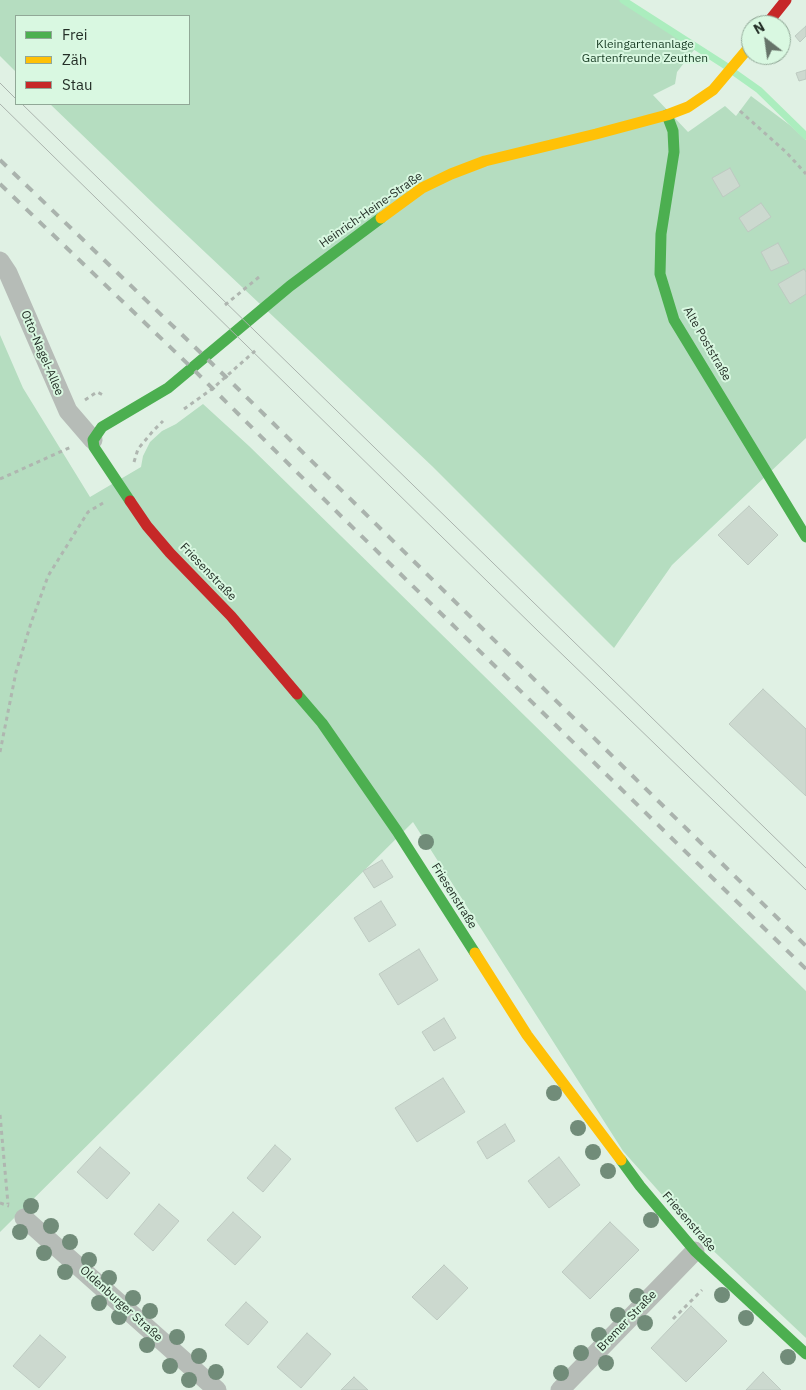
<!DOCTYPE html>
<meta charset="utf-8">
<style>
body{margin:0}
#map{position:relative;width:806px;height:1390px;overflow:hidden;background:#e0f1e4;font-family:"IBM Plex Sans",sans-serif}
canvas{display:block}
.legend{position:absolute;left:15px;top:15px;width:175px;height:90px;box-sizing:border-box;background:#d9f8e1;border:1px solid #91a897;margin:0;padding:6px 9px;list-style:none;font-size:15px;color:#242f27}
.legend li{display:flex;align-items:center;gap:10px;height:25px}
.legend b{width:25px;border:1px solid #91a897}
.north{position:absolute;left:741px;top:15px;width:50px;height:50px;box-sizing:border-box;background:#d9f8e1;border:1px solid #91a897;border-radius:50%;rotate:330deg;font-size:14px;font-weight:700;line-height:20px;text-align:center;color:#242f27}
.north::after{content:'';display:block;margin:auto;width:18px;height:22px;background:#667369;clip-path:polygon(50% 0,100% 100%,50% 72%,0 100%)}
</style>
<div id="map">
<canvas width="806" height="1390"></canvas>
<ul class="legend">
<li><b style="height:6px;background:#4caf50"></b>Frei</li>
<li><b style="height:6px;background:#ffc107"></b>Zäh</li>
<li><b style="height:6px;background:#c62828"></b>Stau</li>
</ul>
<div class="north">N</div>
</div>
<script>
const context = document.querySelector('canvas').getContext('2d');
context.lineJoin = 'round';
function fill(path, color) {
  context.fillStyle = color;
  context.fill(path, 'evenodd');
}
function toPath(rows) {
  const path = new Path2D();
  for (const r of rows) {
    path.moveTo(r[0], r[1]);
    for (let i = 2; i < r.length; i += 2) path.lineTo(r[i], r[i + 1]);
  }
  return path;
}
function stroke(path, color, width, dash) {
  context.strokeStyle = color;
  context.lineWidth = width;
  context.lineCap = dash ? 'butt' : 'round';
  context.setLineDash(dash || []);
  context.stroke(path);
}
function write(font, color, halo, rows, align = 'center') {
  context.font = font + ' "IBM Plex Sans",sans-serif';
  context.lineWidth = 4;
  context.setLineDash([]);
  context.textBaseline = 'middle';
  context.strokeStyle = halo;
  context.fillStyle = color;
  for (const [text, x, y, turn = 0] of rows) {
    context.save();
    context.translate(x, y);
    context.rotate((+turn || 0) * Math.PI / 180);
    context.textAlign = isNaN(turn) ? turn : align;
    if (halo) context.strokeText(text, 0, 0);
    context.fillText(text, 0, 0);
    context.restore();
  }
}
const green = toPath([
 [0,0,625,0,694,50,677,72,675,84,653,95,688,132,725,106,736,116,751,96,791,126,806,140,806,438,672,565,614,648,432,466,156,206,50,104,189,104,189,16,16,16,16,72,0,56],
 [0,335,23,388,90,497,141,467,143,456,150,442,162,431,176,424,203,404,249,446,806,991,806,1338,704,1242,623,1151,413,822,0,1232]
]);
const stream = toPath([
 [623,0,726,66],
 [735,73,759,90,806,136]
]);
const building = toPath([
 [806,26,806,36,800,42,795,36,806,26],
 [806,70,806,79,799,81,796,73,806,70],
 [730,168,740,186,723,197,712,178,730,168],
 [761,203,771,217,748,232,739,218,761,203],
 [778,243,789,263,771,271,761,252,778,243],
 [804,269,806,272,806,294,790,304,778,284,804,269],
 [749,506,778,535,748,565,718,535,749,506],
 [763,689,806,729,806,796,729,724,763,689],
 [382,860,393,877,374,888,363,871,382,860],
 [381,901,396,925,369,942,354,918,381,901],
 [419,949,438,980,398,1005,379,974,419,949],
 [444,1018,456,1038,434,1051,422,1032,444,1018],
 [443,1078,465,1112,417,1142,395,1108,443,1078],
 [505,1124,515,1141,487,1159,477,1142,505,1124],
 [275,1145,291,1159,263,1192,247,1178,275,1145],
 [100,1147,130,1173,107,1199,77,1172,100,1147],
 [559,1157,580,1185,549,1208,528,1181,559,1157],
 [159,1204,179,1221,153,1251,134,1234,159,1204],
 [233,1212,261,1237,235,1265,207,1240,233,1212],
 [610,1222,639,1250,590,1299,562,1272,610,1222],
 [444,1265,468,1288,437,1320,412,1297,444,1265],
 [246,1302,268,1322,248,1345,225,1325,246,1302],
 [691,1306,727,1341,686,1382,651,1348,691,1306],
 [307,1333,331,1354,301,1388,277,1367,307,1333],
 [40,1335,66,1357,39,1388,13,1366,40,1335],
 [763,1372,781,1390,746,1390,763,1372],
 [354,1377,368,1390,341,1390,354,1377]
]);
const path = toPath([
 [740,111,787,153,806,174],
 [225,305,259,277],
 [85,400,97,392,105,396],
 [184,409,212,389,256,350],
 [134,462,138,449,153,431,163,421],
 [0,479,71,447],
 [0,752,16,672,31,623,48,576,88,512,103,503],
 [0,1115,8,1204],
 [0,1203,9,1206],
 [673,1319,702,1290]
]);
const street = toPath([
 [0,261,8,273,68,411,93,440],
 [24,1218,217,1390],
 [560,1390,695,1251]
]);
const fast = toPath([
 [667,115,673,131,674,152,661,234,660,274,674,320,806,537],
 [130,501,94,447,93,440,102,427,168,388,290,286,381,218],
 [297,694,322,723,397,831,475,953],
 [621,1160,640,1186,695,1251,806,1354]
]);
const slow = toPath([
 [381,218,422,188,451,174,485,161,596,134,667,115,688,107,713,90,751,45],
 [475,953,527,1035,621,1160]
]);
const jam = toPath([
 [766,25,786,0],
 [130,501,147,526,170,553,231,616,297,694]
]);
const tram = toPath([
 [0,83,16,99],
 [0,104,538,631,806,890],
 [22,104,806,868]
]);
const rail = toPath([
 [0,160,226,377,806,946],
 [0,184,192,368,344,519,806,969]
]);
const trees = [
 [426,842],
 [554,1093],
 [578,1128],
 [593,1152],
 [608,1171],
 [31,1206],
 [651,1220],
 [51,1226],
 [20,1232],
 [70,1242],
 [44,1253],
 [89,1260],
 [65,1272],
 [109,1278],
 [722,1295],
 [637,1296],
 [133,1298],
 [99,1303],
 [150,1311],
 [618,1315],
 [119,1317],
 [746,1318],
 [645,1323],
 [599,1335],
 [177,1337],
 [147,1345],
 [581,1353],
 [199,1356],
 [788,1357],
 [606,1363],
 [170,1366],
 [216,1372],
 [561,1373],
 [189,1380]
];
const parkNames = [
 ["Kleingartenanlage",645,45],
 ["Gartenfreunde Zeuthen",645,59]
];
const streetNames = [
 ["Heinrich-Heine-Straße",371,210,-35],
 ["Alte Poststraße",707,344,60],
 ["Otto-Nagel-Allee",42,353,67],
 ["Friesenstraße",208,572,46],
 ["Friesenstraße",454,896,58],
 ["Friesenstraße",689,1222,49],
 ["Oldenburger Straße",121,1304,42],
 ["Bremer Straße",627,1321,-46]
];
fill(green, '#b5ddc0');
stroke(stream, '#abedbe', 7);
fill(building, '#ccd9cf');
stroke(building, '#bdcac1', 1);
stroke(path, '#afb6b0', 3, [4, 4]);
stroke(street, '#b6bcb7', 19);
stroke(fast, '#4caf50', 11);
stroke(slow, '#ffc107', 11);
stroke(jam, '#c62828', 11);
stroke(tram, '#aab3ad', 1);
stroke(rail, '#aab3ad', 4, [9, 9]);
context.fillStyle = '#718c79';
for (const [x, y] of trees) {
  context.beginPath();
  context.arc(x, y, 8, 0, 2 * Math.PI);
  context.fill();
}
write('12px', '#163a22', '#d9f8e1', parkNames);
write('12px', '#242f27', '#d9f8e1', streetNames);
</script>
